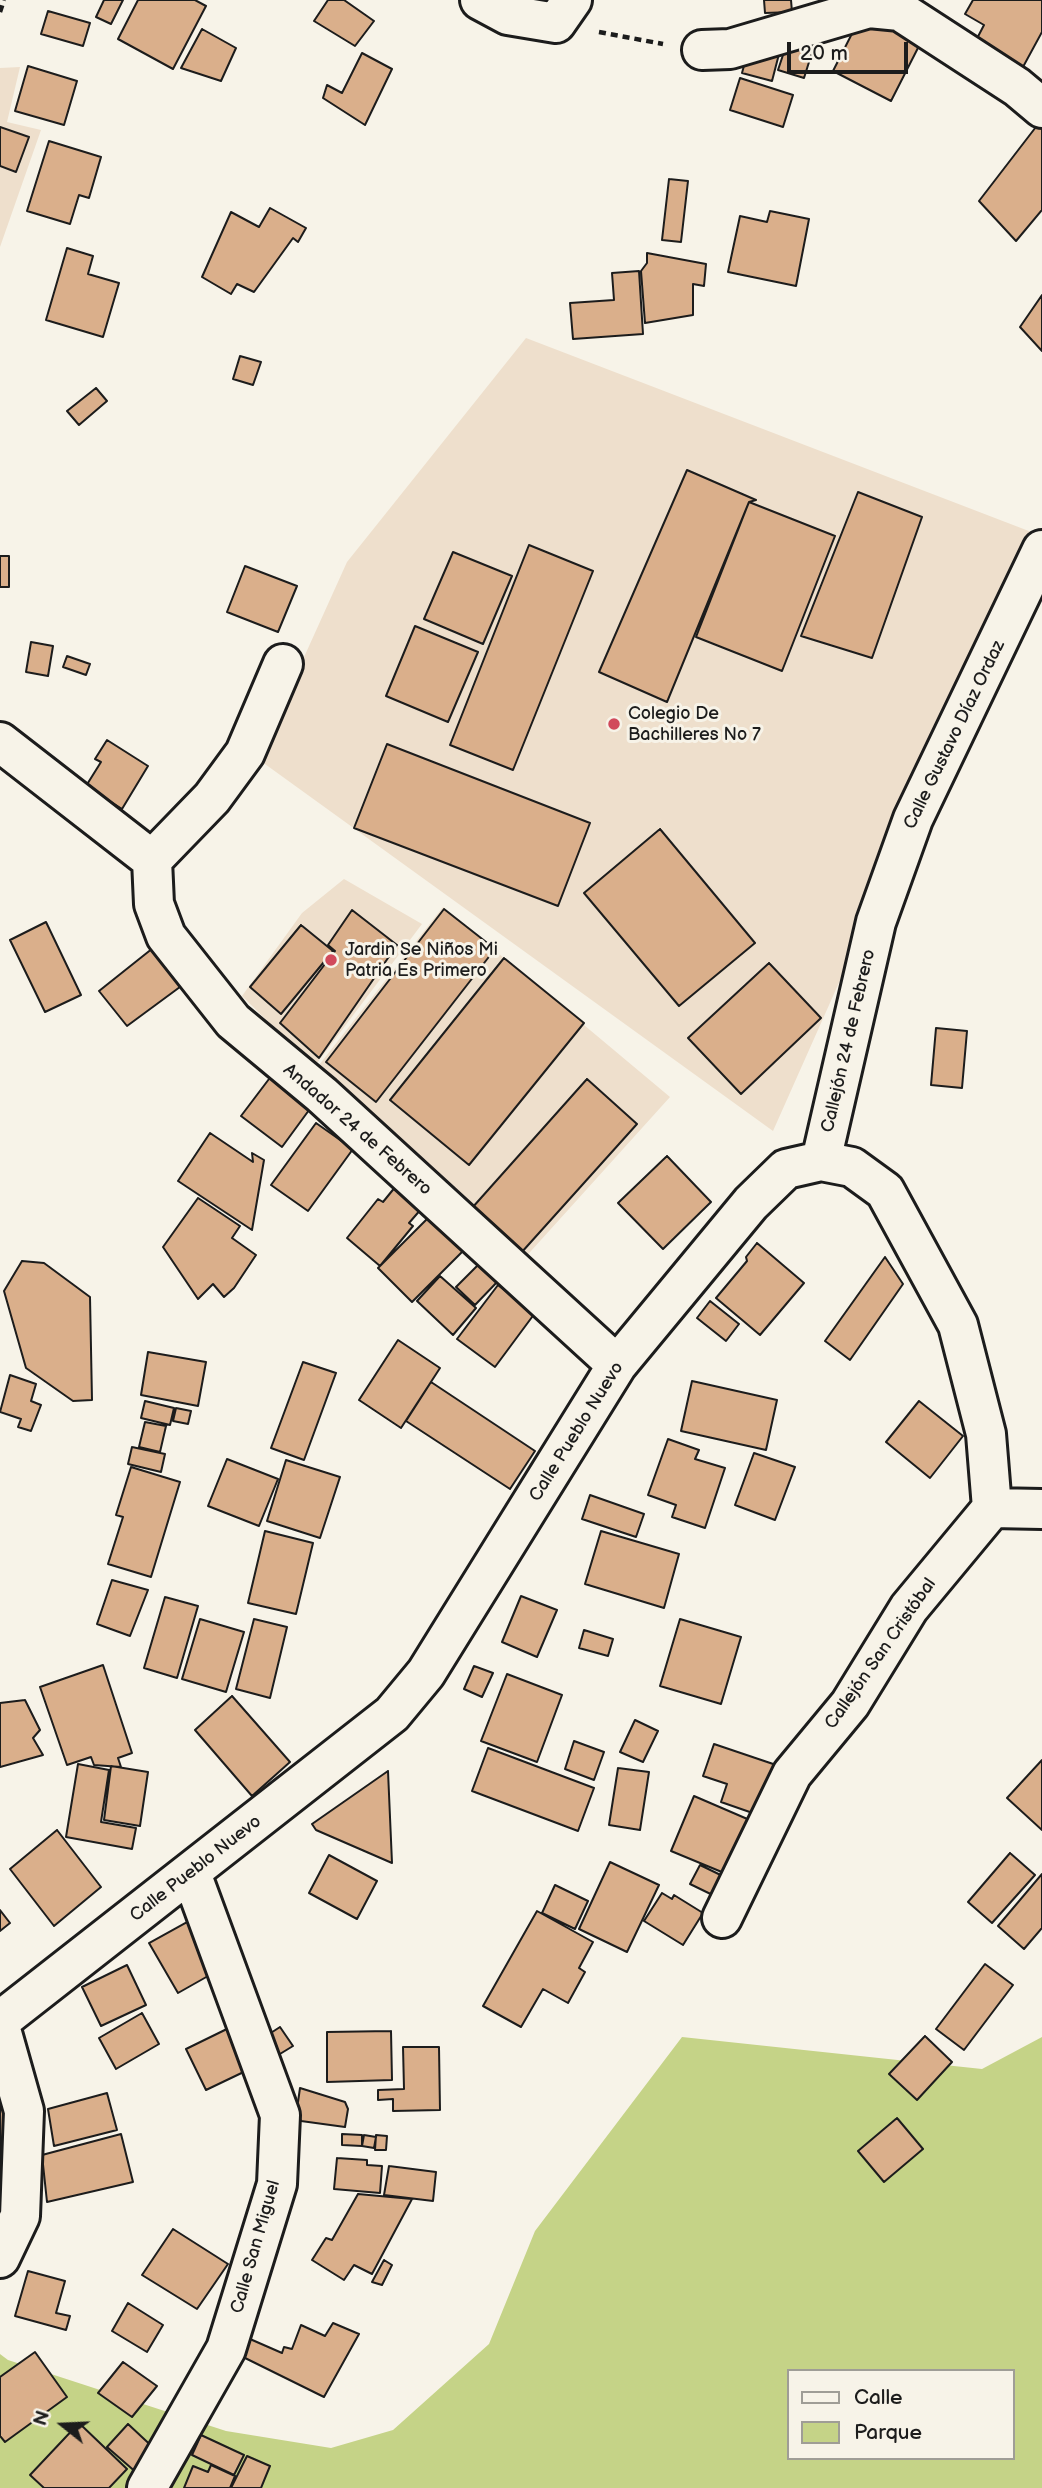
<!DOCTYPE html>
<meta charset="utf-8">
<style>
body{margin:0}
#map{position:relative;width:1042px;height:2488px;overflow:hidden;background:#f7f3e8;font-family:"Balsamiq Sans",sans-serif}
canvas{display:block}
.legend{position:absolute;left:787px;top:2369px;width:228px;height:91px;box-sizing:border-box;background:#f7f3e8;border:2px solid #9f9d96;margin:0;padding:9px 12px;list-style:none;font-size:21px;color:#1c1c1c}
.legend li{display:flex;align-items:center;gap:14px;height:35px}
.legend b{width:35px;border:2px solid #9f9d96}
.north{position:absolute;left:28px;top:2390px;width:70px;height:70px;-webkit-text-stroke:5px #f7f3e8;paint-order:stroke;rotate:288deg;font-size:19px;font-weight:700;line-height:28px;text-align:center;color:#1c1c1c}
.north::after{content:'';display:block;margin:auto;width:24px;height:32px;background:#1c1c1c;clip-path:polygon(50% 0,100% 100%,50% 72%,0 100%)}
.scale{position:absolute;left:787px;top:42px;width:121px;height:32px;box-sizing:border-box;border:4px solid #1c1c1c;border-top:0;padding-left:9px;font-size:21px;line-height:24px;white-space:nowrap;color:#1c1c1c;-webkit-text-stroke:5px #f7f3e8;paint-order:stroke}
</style>
<div id="map">
<canvas width="1042" height="2488"></canvas>
<ul class="legend">
<li><b style="height:9px;background:#f7f3e8"></b>Calle</li>
<li><b style="height:19px;background:#c5d387"></b>Parque</li>
</ul>
<div class="north">N</div>
<div class="scale">20 m</div>
</div>
<script>
const context = document.querySelector('canvas').getContext('2d');
context.lineJoin = 'round';
function fill(path, color) {
  context.fillStyle = color;
  context.fill(path, 'evenodd');
}
function toPath(rows) {
  const path = new Path2D();
  for (const r of rows) {
    path.moveTo(r[0], r[1]);
    for (let i = 2; i < r.length; i += 2) path.lineTo(r[i], r[i + 1]);
  }
  return path;
}
function stroke(path, color, width, dash) {
  context.strokeStyle = color;
  context.lineWidth = width;
  context.lineCap = dash ? 'butt' : 'round';
  context.setLineDash(dash || []);
  context.stroke(path);
}
function write(font, color, halo, rows, align = 'center') {
  context.font = font + ' "Balsamiq Sans",sans-serif';
  context.lineWidth = 6;
  context.setLineDash([]);
  context.textBaseline = 'middle';
  context.strokeStyle = halo;
  context.fillStyle = color;
  for (const [text, x, y, turn = 0] of rows) {
    context.save();
    context.translate(x, y);
    context.rotate((+turn || 0) * Math.PI / 180);
    context.textAlign = isNaN(turn) ? turn : align;
    if (halo) context.strokeText(text, 0, 0);
    context.fillText(text, 0, 0);
    context.restore();
  }
}
const built = toPath([
 [20,67,7,122,41,130,0,247,0,68],
 [526,338,1034,533,970,688,773,1131,258,759,347,562],
 [344,879,422,924,314,1067,242,996,302,913],
 [443,907,670,1097,522,1261,312,1074]
]);
const green = toPath([
 [682,2037,982,2069,1042,2037,1042,2488,0,2488,0,2354,8,2360,226,2431,331,2448,393,2430,489,2344,535,2231],
 [788,2371,1012,2371,1012,2458,788,2458]
]);
const building = toPath([
 [104,0,123,0,111,24,96,17,104,0],
 [138,0,195,0,206,6,173,69,118,39,138,0],
 [328,0,344,0,374,21,355,46,314,21,328,0],
 [764,0,791,0,792,12,765,13,764,0],
 [973,0,1042,0,1042,32,1017,78,970,52,984,25,965,14,973,0],
 [864,10,922,40,891,101,833,71,864,10],
 [48,11,90,23,83,46,41,34,48,11],
 [202,29,236,48,221,81,181,68,202,29],
 [790,34,815,43,804,78,778,70,790,34],
 [749,47,779,54,772,81,742,73,749,47],
 [362,53,392,69,365,125,323,98,327,85,342,93,362,53],
 [28,66,77,81,64,125,15,111,28,66],
 [740,78,793,95,783,127,730,110,740,78],
 [1039,123,1042,125,1042,210,1016,241,979,201,1039,123],
 [0,127,29,137,16,172,0,166,0,127],
 [49,141,101,157,89,198,79,195,70,224,27,211,49,141],
 [669,179,688,181,681,242,662,240,669,179],
 [270,208,306,228,298,242,293,238,254,292,237,284,231,294,202,277,231,212,259,227,270,208],
 [770,211,809,219,796,286,728,272,740,216,767,222,770,211],
 [67,248,93,256,88,274,119,283,103,337,46,320,67,248],
 [647,253,706,264,704,286,693,284,693,315,645,323,641,271,647,263,647,253],
 [639,271,643,334,573,339,570,303,614,300,612,273,639,271],
 [1042,295,1042,351,1020,327,1042,295],
 [240,356,261,362,253,385,233,379,240,356],
 [96,388,107,401,79,425,67,411,96,388],
 [687,470,756,500,749,502,667,702,599,672,687,470],
 [858,492,922,517,872,658,801,636,858,492],
 [749,502,835,536,782,671,696,637,749,502],
 [529,545,593,571,513,770,450,745,529,545],
 [453,552,512,576,483,644,424,619,453,552],
 [0,556,9,556,9,587,0,587,0,556],
 [245,566,297,586,278,632,227,612,245,566],
 [415,626,478,652,448,722,386,696,415,626],
 [31,642,53,646,48,676,26,672,31,642],
 [67,656,90,664,86,675,63,667,67,656],
 [107,740,148,766,122,809,86,786,101,762,95,759,107,740],
 [387,744,590,823,558,906,354,828,387,744],
 [660,829,755,943,679,1006,584,893,660,829],
 [444,909,495,949,376,1102,326,1062,444,909],
 [352,910,397,945,319,1058,280,1023,335,951,328,945,352,910],
 [46,922,81,995,45,1012,10,940,46,922],
 [301,925,333,951,281,1014,250,987,301,925],
 [153,948,184,984,127,1026,99,991,153,948],
 [504,958,584,1023,469,1165,390,1100,504,958],
 [769,963,821,1018,741,1094,688,1038,769,963],
 [936,1028,967,1031,962,1088,931,1085,936,1028],
 [272,1075,312,1106,282,1147,241,1116,272,1075],
 [587,1079,637,1124,521,1253,472,1208,587,1079],
 [316,1123,353,1149,308,1211,271,1185,316,1123],
 [210,1133,253,1162,252,1153,264,1160,252,1230,178,1181,210,1133],
 [667,1156,711,1202,663,1249,618,1203,667,1156],
 [396,1186,422,1208,409,1223,413,1226,380,1266,347,1238,378,1199,383,1202,396,1186],
 [198,1198,240,1226,232,1238,256,1255,234,1288,224,1297,213,1284,198,1299,163,1247,198,1198],
 [433,1213,467,1247,412,1302,378,1268,433,1213],
 [757,1243,804,1283,760,1335,716,1298,747,1261,746,1257,757,1243],
 [885,1257,903,1284,850,1360,825,1341,885,1257],
 [22,1261,44,1263,90,1297,92,1400,73,1401,26,1368,4,1291,22,1261],
 [481,1262,499,1280,475,1305,456,1287,481,1262],
 [440,1276,476,1308,453,1335,417,1301,440,1276],
 [498,1285,535,1313,495,1367,457,1339,498,1285],
 [710,1301,739,1324,726,1341,697,1318,710,1301],
 [398,1340,440,1368,401,1428,359,1400,398,1340],
 [148,1352,206,1362,198,1406,141,1395,148,1352],
 [303,1362,336,1373,304,1460,271,1448,303,1362],
 [10,1375,36,1384,31,1401,41,1405,31,1431,18,1427,21,1419,0,1412,10,1375],
 [692,1381,777,1400,766,1450,681,1431,692,1381],
 [431,1382,535,1451,510,1489,406,1421,431,1382],
 [145,1401,174,1408,170,1425,141,1418,145,1401],
 [919,1401,963,1436,930,1478,886,1442,919,1401],
 [176,1408,191,1411,188,1424,173,1421,176,1408],
 [145,1422,166,1426,160,1452,139,1447,145,1422],
 [668,1439,699,1450,695,1459,725,1468,705,1528,672,1517,676,1505,648,1495,668,1439],
 [132,1447,165,1454,161,1472,128,1464,132,1447],
 [754,1453,795,1467,775,1520,735,1505,754,1453],
 [227,1459,278,1479,259,1526,208,1506,227,1459],
 [286,1460,340,1477,320,1538,267,1521,286,1460],
 [131,1467,180,1482,151,1577,108,1564,123,1517,116,1515,131,1467],
 [590,1495,644,1514,636,1537,582,1519,590,1495],
 [265,1531,313,1543,296,1614,248,1603,265,1531],
 [601,1531,679,1554,664,1608,585,1584,601,1531],
 [112,1580,148,1590,130,1636,97,1624,112,1580],
 [521,1596,557,1610,537,1657,502,1642,521,1596],
 [165,1597,198,1606,177,1678,144,1668,165,1597],
 [200,1619,244,1632,226,1692,182,1679,200,1619],
 [254,1619,287,1627,270,1698,236,1689,254,1619],
 [680,1619,741,1637,721,1704,660,1686,680,1619],
 [584,1630,613,1639,608,1656,579,1648,584,1630],
 [103,1665,132,1753,118,1758,121,1767,94,1765,91,1757,67,1765,40,1687,103,1665],
 [474,1666,493,1673,482,1697,464,1689,474,1666],
 [507,1674,562,1695,537,1762,481,1741,507,1674],
 [232,1696,290,1762,252,1796,195,1730,232,1696],
 [25,1700,40,1730,33,1738,43,1755,0,1767,0,1703,25,1700],
 [635,1720,658,1731,643,1762,620,1752,635,1720],
 [574,1741,604,1752,594,1780,565,1769,574,1741],
 [714,1744,785,1768,767,1818,721,1802,727,1784,703,1776,714,1744],
 [488,1748,594,1788,578,1831,472,1791,488,1748],
 [1042,1760,1042,1830,1007,1798,1042,1760],
 [78,1764,109,1770,101,1822,136,1828,132,1849,66,1837,78,1764],
 [111,1766,148,1772,140,1826,104,1820,111,1766],
 [618,1768,649,1772,640,1830,609,1825,618,1768],
 [388,1771,392,1863,316,1830,312,1824,388,1771],
 [694,1796,752,1821,729,1875,671,1851,694,1796],
 [57,1830,101,1887,54,1926,10,1869,57,1830],
 [1010,1853,1035,1875,992,1923,968,1902,1010,1853],
 [329,1855,377,1881,357,1919,309,1893,329,1855],
 [610,1862,659,1885,627,1952,579,1929,610,1862],
 [700,1865,733,1881,725,1901,690,1884,700,1865],
 [1042,1874,1042,1928,1024,1949,998,1926,1042,1874],
 [555,1885,588,1901,575,1929,542,1913,555,1885],
 [662,1893,672,1899,674,1895,703,1913,683,1945,644,1921,662,1893],
 [0,1910,10,1923,0,1931,0,1910],
 [537,1911,593,1942,579,1968,585,1972,568,2003,543,1989,521,2027,483,2006,537,1911],
 [196,1917,224,1967,178,1993,149,1943,196,1917],
 [985,1964,1013,1985,964,2050,936,2029,985,1964],
 [127,1965,146,2005,101,2026,82,1987,127,1965],
 [142,2013,159,2044,116,2069,99,2038,142,2013],
 [233,2026,252,2068,206,2090,186,2049,233,2026],
 [280,2027,293,2046,275,2057,263,2038,280,2027],
 [391,2031,392,2080,327,2082,327,2032,391,2031],
 [925,2036,952,2062,917,2100,889,2074,925,2036],
 [403,2047,439,2047,440,2110,393,2111,393,2099,378,2100,378,2090,404,2089,403,2047],
 [0,2061,17,2099,0,2239,0,2061],
 [300,2088,345,2102,348,2109,345,2127,301,2121,293,2101,298,2102,300,2088],
 [107,2093,117,2130,54,2146,48,2109,107,2093],
 [897,2118,923,2149,884,2182,858,2151,897,2118],
 [121,2134,133,2182,47,2202,42,2155,121,2134],
 [342,2134,362,2135,362,2146,342,2145,342,2134],
 [364,2135,376,2137,374,2148,362,2146,364,2135],
 [376,2135,387,2136,386,2150,375,2150,376,2135],
 [337,2158,367,2160,367,2165,382,2166,380,2193,334,2189,337,2158],
 [389,2166,436,2172,433,2201,384,2195,389,2166],
 [358,2194,412,2199,372,2274,354,2265,344,2280,312,2260,326,2238,332,2240,358,2194],
 [173,2229,228,2264,197,2309,142,2275,173,2229],
 [384,2260,392,2265,382,2285,372,2282,384,2260],
 [28,2271,65,2281,56,2313,70,2316,66,2330,15,2316,28,2271],
 [128,2303,163,2325,147,2352,112,2331,128,2303],
 [253,2315,256,2317,250,2339,282,2353,284,2347,292,2349,301,2325,325,2336,333,2323,359,2334,324,2397,241,2356,253,2315],
 [35,2352,67,2397,5,2442,0,2436,0,2377,35,2352],
 [123,2362,157,2386,132,2417,98,2393,123,2362],
 [79,2423,127,2469,109,2488,44,2488,30,2475,79,2423],
 [128,2424,158,2452,138,2474,107,2447,128,2424],
 [201,2435,244,2455,234,2475,192,2455,201,2435],
 [247,2456,270,2466,261,2488,231,2488,247,2456],
 [211,2465,235,2476,230,2488,184,2488,193,2466,208,2472,211,2465]
]);
const path = toPath([
 [0,12,4,0],
 [599,32,663,44]
]);
const minor = toPath([
 [480,0,508,15,556,23,572,0],
 [702,50,730,49,869,8,900,11,1017,87,1042,108],
 [0,742,152,860],
 [152,860,154,904,166,936,233,1021,322,1095,617,1365],
 [152,860,212,798,245,753,283,664],
 [821,1161,876,922,913,819,1042,550],
 [722,1918,792,1774,850,1704,909,1608,992,1508],
 [0,2021,392,1714,426,1673,617,1365,751,1203,786,1169,821,1161,852,1167,885,1191,958,1325,986,1434,992,1508,1042,1509],
 [0,2026,24,2111,20,2216,0,2258],
 [147,2488,226,2349,277,2184,280,2115,191,1873]
]);
const markers = [
 [614,724,7,"#d1495b"],
 [331,960,7,"#d1495b"]
];
const poiNames = [
 ["Colegio De",628,714],
 ["Bachilleres No 7",628,735],
 ["Jardin Se Niños Mi",345,950],
 ["Patria Es Primero",345,971]
];
const streetNames = [
 ["Calle Gustavo Díaz Ordaz",955,735,-64],
 ["Callejón 24 de Febrero",849,1041,-77],
 ["Andador 24 de Febrero",357,1130,41],
 ["Calle Pueblo Nuevo",577,1432,-58],
 ["Callejón San Cristóbal",881,1654,-55],
 ["Calle Pueblo Nuevo",196,1869,-38],
 ["Calle San Miguel",256,2247,-74]
];
fill(built, '#eedfcc');
fill(green, '#c5d387');
fill(building, '#daaf8b');
stroke(building, '#1c1c1c', 2);
stroke(minor, '#1c1c1c', 44);
stroke(path, '#1c1c1c', 4.5, [7, 5]);
stroke(minor, '#f7f3e8', 38);
for (const [x, y, r, color] of markers) {
  const dot = new Path2D();
  dot.arc(x, y, r, 0, 2 * Math.PI);
  context.fillStyle = color;
  context.fill(dot);
  stroke(dot, '#f7f3e8', 2.5);
}
write('18px', '#1c1c1c', '#f7f3e8', poiNames, 'left');
write('18px', '#1c1c1c', '#f7f3e8', streetNames);
</script>
